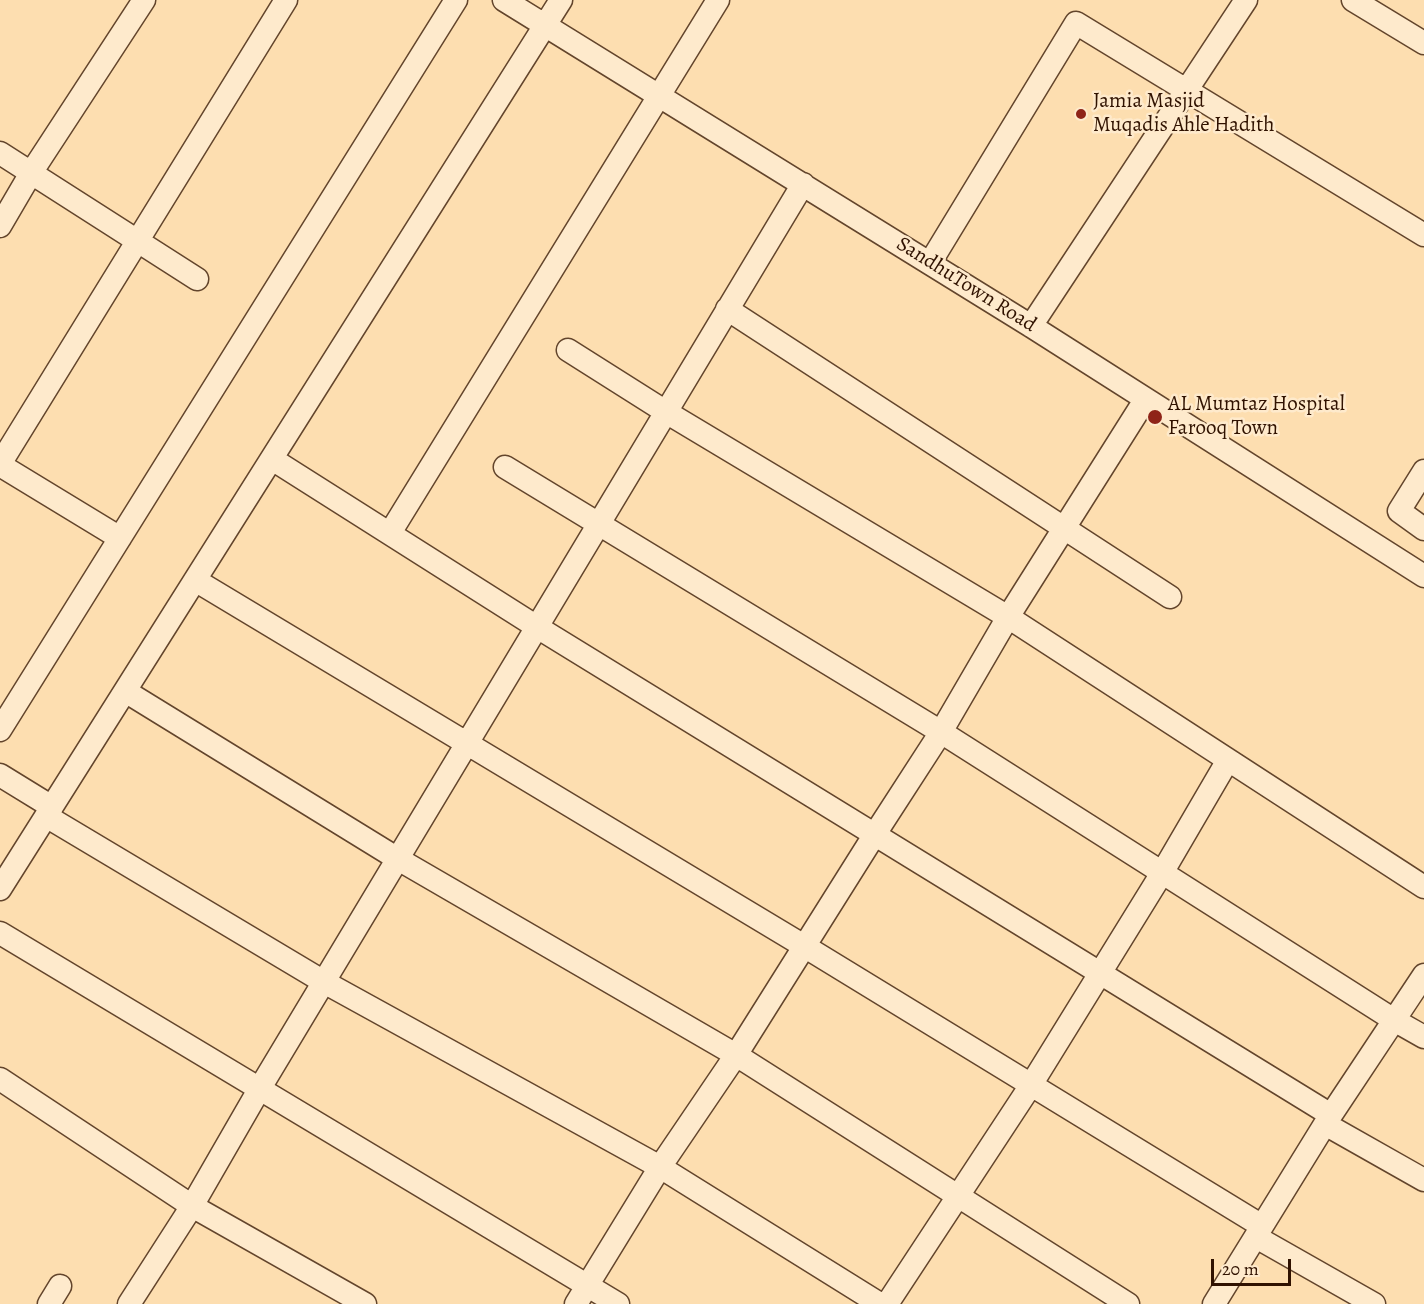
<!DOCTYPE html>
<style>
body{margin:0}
#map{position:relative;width:1424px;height:1304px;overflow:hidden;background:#fddeb0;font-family:Alegreya,serif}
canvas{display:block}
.scale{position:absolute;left:1211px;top:1259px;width:80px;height:27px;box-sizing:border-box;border:3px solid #301200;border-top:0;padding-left:8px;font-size:18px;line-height:21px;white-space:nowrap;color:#301200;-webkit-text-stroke:4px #feeacc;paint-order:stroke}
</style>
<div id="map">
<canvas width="1424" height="1304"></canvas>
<div class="scale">20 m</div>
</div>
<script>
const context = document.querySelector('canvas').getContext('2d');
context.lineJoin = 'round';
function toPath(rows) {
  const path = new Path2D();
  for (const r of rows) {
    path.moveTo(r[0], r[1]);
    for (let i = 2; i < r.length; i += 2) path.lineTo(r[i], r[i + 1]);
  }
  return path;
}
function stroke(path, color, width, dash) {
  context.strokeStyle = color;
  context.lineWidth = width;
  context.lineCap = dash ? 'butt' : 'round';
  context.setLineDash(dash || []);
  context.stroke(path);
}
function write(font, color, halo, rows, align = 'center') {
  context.font = font + ' Alegreya,serif';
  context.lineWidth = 5;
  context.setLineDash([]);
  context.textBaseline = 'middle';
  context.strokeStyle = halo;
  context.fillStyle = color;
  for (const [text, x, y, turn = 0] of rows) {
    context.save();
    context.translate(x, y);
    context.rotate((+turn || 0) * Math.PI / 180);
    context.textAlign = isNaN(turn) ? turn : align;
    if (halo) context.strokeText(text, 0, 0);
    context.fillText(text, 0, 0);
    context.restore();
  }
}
const street = toPath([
 [504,0,1031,326,1424,576],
 [1353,0,1424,43],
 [0,153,197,279],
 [0,226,31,173,144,0],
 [930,263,1076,23,1424,235],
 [727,309,1170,597],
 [1031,326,1246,0],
 [568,350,666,412,1008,617,1424,887],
 [272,459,537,627,1331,1115],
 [0,464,286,0],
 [0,465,120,538],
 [505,467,941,732,1394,1020,1424,1037],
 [1424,471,1399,511,1424,529],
 [390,533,718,0],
 [195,580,804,946,1262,1226],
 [125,691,398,859,736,1055,1128,1304],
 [0,730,456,0],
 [0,775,52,807],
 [46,816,324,982,660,1167,880,1304],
 [0,889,561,0],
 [0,933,618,1304],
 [0,1079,192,1206,365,1304],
 [1325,1124,1424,1180],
 [1256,1237,1374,1304],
 [49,1304,60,1286],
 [129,1304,192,1206,260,1088,803,184],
 [576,1304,660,1167,736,1055,875,834,941,732,1008,617,1145,400],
 [887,1304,1031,1085,1162,873,1228,760],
 [1214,1304,1325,1124,1424,975]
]);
const markers = [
 [1081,114,6,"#8f2418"],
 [1155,417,8,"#8f2418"]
];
const poiNames = [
 ["Jamia Masjid",1093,102],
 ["Muqadis Ahle Hadith",1093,126],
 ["AL Mumtaz Hospital",1168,405],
 ["Farooq Town",1168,429]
];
const streetNames = [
 ["SandhuTown Road",966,285,32]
];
stroke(street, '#63452c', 25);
stroke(street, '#feeacc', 22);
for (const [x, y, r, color] of markers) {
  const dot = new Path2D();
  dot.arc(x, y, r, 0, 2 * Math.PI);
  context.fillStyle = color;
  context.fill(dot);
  stroke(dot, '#feeacc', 2);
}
write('21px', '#301200', '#feeacc', poiNames, 'left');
write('21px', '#301200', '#feeacc', streetNames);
</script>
